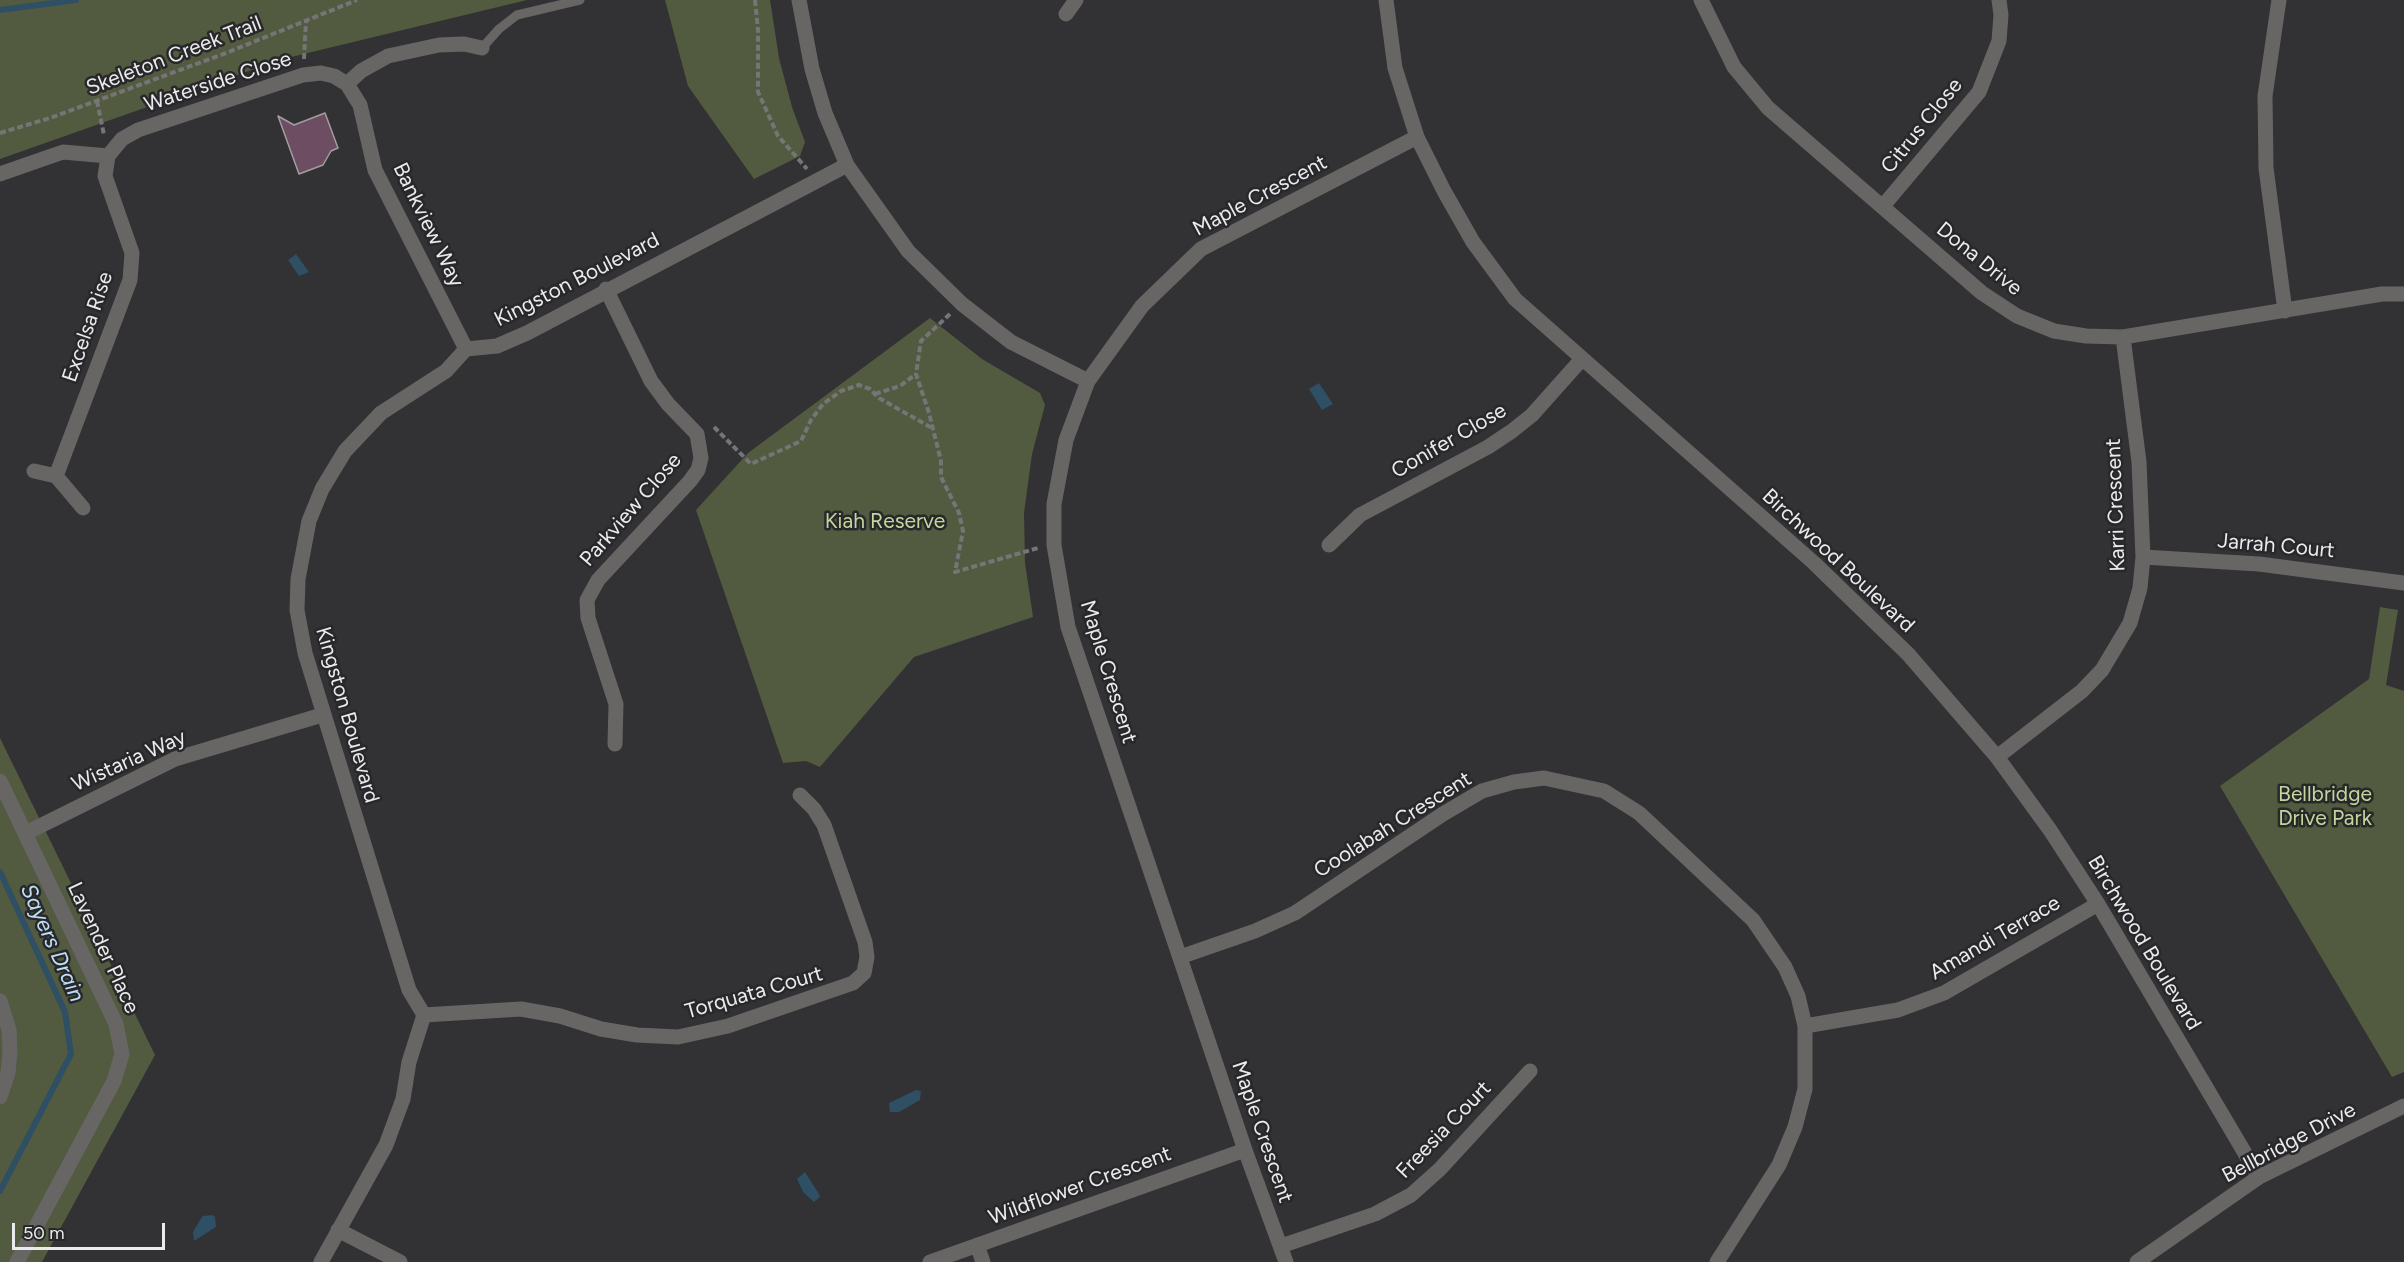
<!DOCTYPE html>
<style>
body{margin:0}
#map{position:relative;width:2404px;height:1262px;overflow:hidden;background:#323134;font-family:Figtree,sans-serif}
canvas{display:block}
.scale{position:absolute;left:12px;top:1223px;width:153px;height:27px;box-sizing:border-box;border:3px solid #ebebed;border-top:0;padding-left:8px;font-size:18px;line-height:21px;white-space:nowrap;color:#ebebed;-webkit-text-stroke:4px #28272a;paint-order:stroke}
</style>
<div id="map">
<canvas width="2404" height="1262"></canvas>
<div class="scale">50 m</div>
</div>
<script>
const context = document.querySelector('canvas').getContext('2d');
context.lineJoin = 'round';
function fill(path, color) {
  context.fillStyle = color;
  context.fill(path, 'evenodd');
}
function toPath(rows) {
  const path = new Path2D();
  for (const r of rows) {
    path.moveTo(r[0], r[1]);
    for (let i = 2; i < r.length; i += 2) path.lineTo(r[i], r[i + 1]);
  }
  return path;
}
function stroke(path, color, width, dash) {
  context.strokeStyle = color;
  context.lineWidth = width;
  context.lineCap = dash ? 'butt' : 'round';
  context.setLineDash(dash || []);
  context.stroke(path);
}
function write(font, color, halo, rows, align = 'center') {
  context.font = font + ' Figtree,sans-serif';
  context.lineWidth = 5;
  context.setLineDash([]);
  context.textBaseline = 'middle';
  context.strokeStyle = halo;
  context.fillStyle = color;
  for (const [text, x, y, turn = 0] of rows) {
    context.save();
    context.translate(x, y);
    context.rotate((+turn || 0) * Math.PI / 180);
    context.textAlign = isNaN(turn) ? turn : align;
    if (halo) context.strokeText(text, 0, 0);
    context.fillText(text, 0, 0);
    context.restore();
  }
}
const green = toPath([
 [0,0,527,0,283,59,0,159],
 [665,0,770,0,779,58,792,107,805,142,800,156,754,179,688,86],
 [930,318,982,359,1040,393,1045,405,1032,454,1024,513,1025,563,1033,617,914,657,820,767,806,761,783,763,696,510,748,453],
 [2380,607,2398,610,2386,685,2404,691,2404,1072,2392,1077,2220,786,2369,679],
 [0,738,155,1055,42,1262,0,1262]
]);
const water = toPath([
 [296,254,309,272,299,276,288,260],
 [1319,383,1333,404,1322,410,1309,389],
 [916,1090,921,1091,920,1100,899,1112,890,1112,889,1103],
 [805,1172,819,1194,820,1197,814,1202,803,1192,797,1179],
 [212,1215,215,1217,216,1227,194,1241,193,1232,200,1220,203,1216]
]);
const stream = toPath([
 [0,10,76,0],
 [0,872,65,1012,71,1054,0,1191]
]);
const building = toPath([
 [325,113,338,148,331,151,323,165,299,174,278,116,294,125,325,113]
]);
const path = toPath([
 [755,0,758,30,758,92,778,136,807,169],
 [304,59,306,21],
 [97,101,104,135],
 [0,133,50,118,226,53,357,0],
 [950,314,921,341,916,374,929,413,941,461,941,477,959,513,963,531,955,572,1038,548],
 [875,394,900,386,916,374],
 [714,427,751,464,801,441,811,420,823,404,841,391,859,385,870,389,879,398,932,428]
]);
const service = toPath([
 [482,48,499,29,517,15,580,0]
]);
const minor = toPath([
 [799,0,812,69,825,113,847,165,908,251,962,304,1011,342,1088,381],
 [1386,0,1395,68,1417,137,1444,191,1473,242,1515,299,1814,563,1908,654,1997,757,2050,830,2098,904,2259,1177],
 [1701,0,1734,67,1768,108,1982,293,2017,316,2054,331,2086,336,2123,337,2382,294,2404,294],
 [2279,0,2265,96,2266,168,2285,311],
 [1066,14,1076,0],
 [347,84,360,105,375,170,466,349],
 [0,174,63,152,108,156,122,139,138,130,303,75,321,73,334,76,347,84,361,71,388,56,439,45,464,44,482,48],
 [1883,206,1979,92,1999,41,2001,15,1999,0],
 [606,289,651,381,668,404,697,434,701,458,698,470,690,481,598,580,587,600,588,618,616,704,615,744],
 [34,471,56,476,83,508],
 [56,476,130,280,132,253,105,176,108,156],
 [1329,545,1360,515,1488,447,1512,431,1532,415,1581,360],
 [2143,557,2259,564,2404,583],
 [1997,757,2082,691,2102,670,2130,623,2140,588,2143,557,2139,462,2123,337],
 [0,781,116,1024,122,1054,114,1081,17,1262],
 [26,833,175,759,322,715],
 [1180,957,1255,931,1295,913,1443,814,1482,791,1514,782,1544,778,1604,791,1639,813,1753,920,1785,967,1798,996,1805,1026,1805,1089,1795,1127,1779,1165,1717,1262],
 [0,1001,9,1030,10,1051,8,1073,0,1097],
 [424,1015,521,1009,560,1016,601,1029,637,1035,678,1037,728,1026,853,983,864,973,867,957,865,942,824,825,814,809,800,795],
 [1805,1026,1898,1010,1944,993,2098,904],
 [338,1230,400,1262],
 [977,1245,983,1262],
 [1281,1246,1375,1214,1411,1195,1440,1169,1530,1071],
 [321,1262,386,1145,403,1099,409,1062,424,1015,409,990,305,653,297,610,298,579,309,521,322,489,345,451,381,413,446,371,466,349,497,346,527,333,847,165],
 [930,1262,1245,1150],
 [1286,1262,1245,1150,1068,627,1054,545,1054,504,1066,440,1088,381,1142,306,1201,249,1417,137]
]);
const tertiary = toPath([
 [2137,1262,2259,1177,2404,1106]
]);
const streetNames = [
 ["Skeleton Creek Trail",174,56,-21],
 ["Waterside Close",218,82,-18],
 ["Citrus Close",1922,126,-51],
 ["Maple Crescent",1260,196,-28],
 ["Bankview Way",428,225,64],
 ["Dona Drive",1979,259,39],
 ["Kingston Boulevard",577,280,-27],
 ["Excelsa Rise",88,327,-71],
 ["Conifer Close",1449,441,-30],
 ["Karri Crescent",2116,505,-92],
 ["Parkview Close",631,510,-49],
 ["Jarrah Court",2276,546,5],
 ["Birchwood Boulevard",1838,561,43],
 ["Maple Crescent",1108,672,73],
 ["Kingston Boulevard",347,715,74],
 ["Wistaria Way",129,761,-24],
 ["Coolabah Crescent",1393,825,-32],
 ["Amandi Terrace",1995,938,-30],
 ["Birchwood Boulevard",2144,943,59],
 ["Lavender Place",103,948,65],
 ["Torquata Court",754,993,-16],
 ["Freesia Court",1444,1130,-46],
 ["Maple Crescent",1262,1132,71],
 ["Bellbridge Drive",2289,1143,-28],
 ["Wildflower Crescent",1080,1186,-20]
];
const parkNames = [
 ["Kiah Reserve",885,522],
 ["Bellbridge",2325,795],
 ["Drive Park",2325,819]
];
const waterNames = [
 ["Sayers Drain",52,943,66]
];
fill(green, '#525b40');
fill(water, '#2e4f64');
stroke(stream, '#2e4f64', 6);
fill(building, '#6d4d61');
stroke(building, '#a29ea0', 1.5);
stroke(path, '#757577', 4, [6, 3]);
stroke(service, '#686665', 9);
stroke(minor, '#686665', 15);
stroke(tertiary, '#686665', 15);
write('21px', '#ebebed', '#28272a', streetNames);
write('21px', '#c3d79c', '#28272a', parkNames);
write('italic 22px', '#bde0f7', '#28272a', waterNames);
</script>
